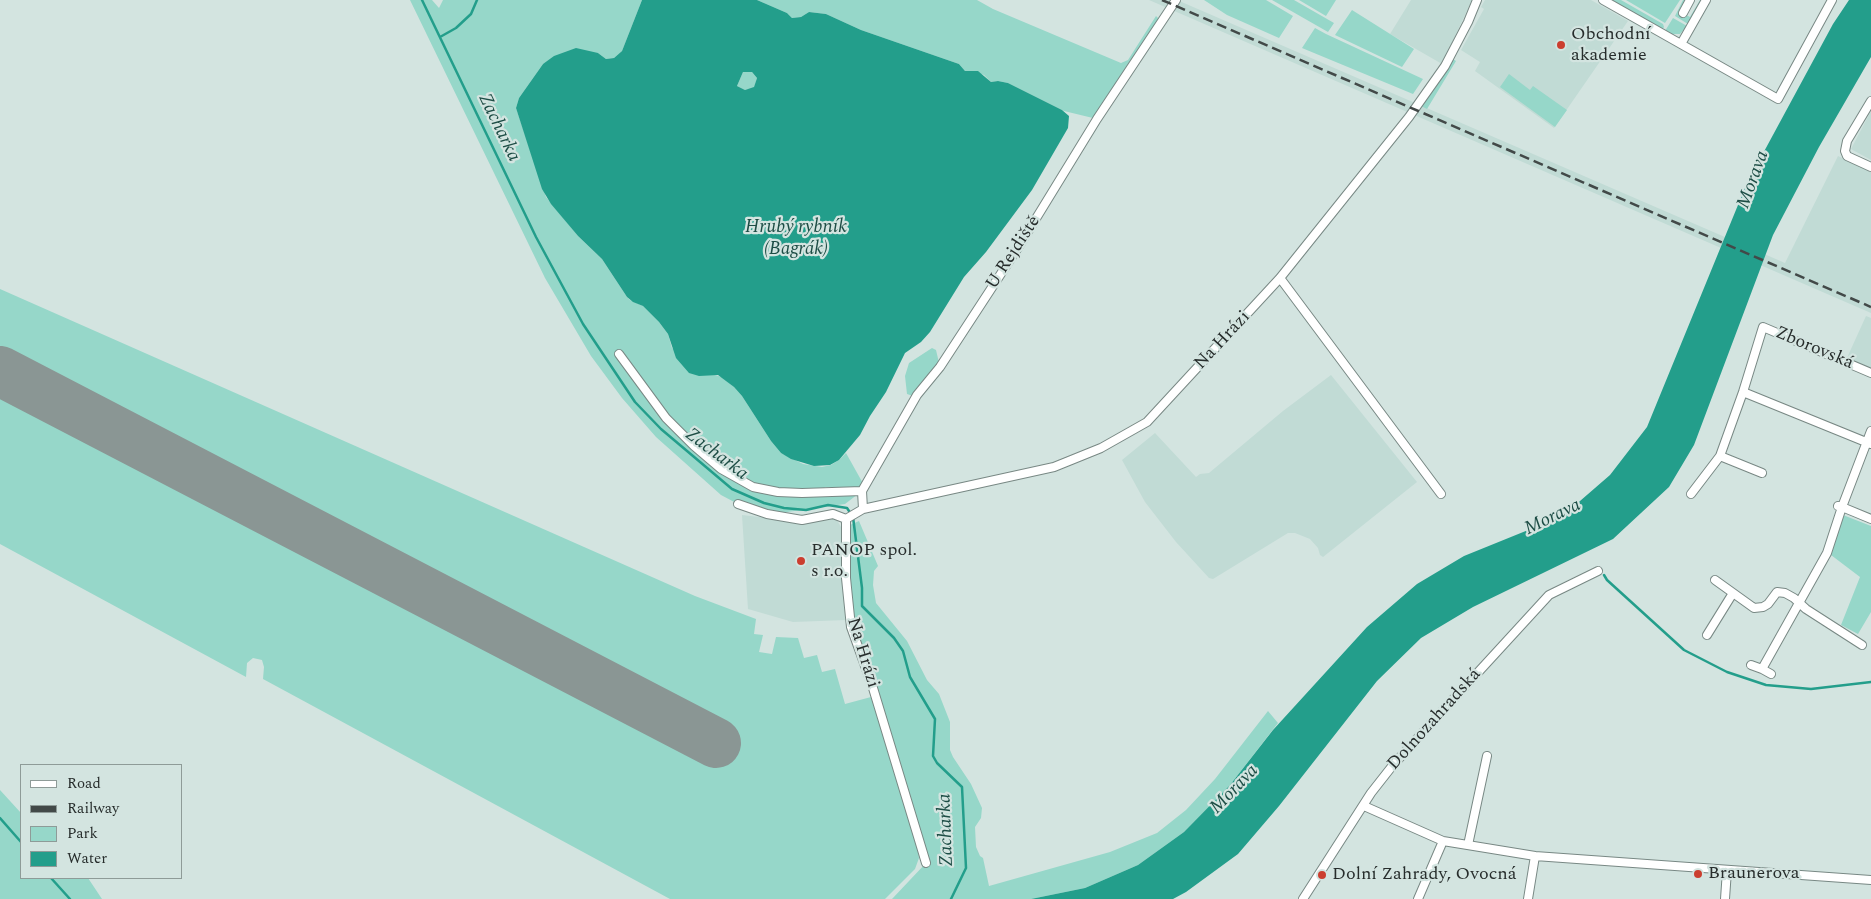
<!DOCTYPE html>
<meta charset="utf-8">
<style>
body{margin:0}
#map{position:relative;width:1871px;height:899px;overflow:hidden;background:#d3e4e0;font-family:Spectral,serif}
canvas{display:block}
.legend{position:absolute;left:20px;top:764px;width:162px;height:115px;box-sizing:border-box;background:#d3e4e0;border:1px solid #8e9b98;margin:0;padding:6px 9px;list-style:none;font-size:15px;color:#272d2c}
.legend li{display:flex;align-items:center;gap:10px;height:25px}
.legend b{width:25px;border:1px solid #8e9b98}
</style>
<div id="map">
<canvas width="1871" height="899"></canvas>
<ul class="legend">
<li><b style="height:6px;background:#fff"></b>Road</li>
<li><b style="height:6px;background:#424948"></b>Railway</li>
<li><b style="height:14px;background:#96d7c9"></b>Park</li>
<li><b style="height:14px;background:#239e8b"></b>Water</li>
</ul>
</div>
<script>
const context = document.querySelector('canvas').getContext('2d');
context.lineJoin = 'round';
function fill(path, color) {
  context.fillStyle = color;
  context.fill(path, 'evenodd');
}
function toPath(rows) {
  const path = new Path2D();
  for (const r of rows) {
    path.moveTo(r[0], r[1]);
    for (let i = 2; i < r.length; i += 2) path.lineTo(r[i], r[i + 1]);
  }
  return path;
}
function stroke(path, color, width, dash) {
  context.strokeStyle = color;
  context.lineWidth = width;
  context.lineCap = dash ? 'butt' : 'round';
  context.setLineDash(dash || []);
  context.stroke(path);
}
function write(font, color, halo, rows, align = 'center') {
  context.font = font + ' Spectral,serif';
  context.lineWidth = 4.5;
  context.setLineDash([]);
  context.textBaseline = 'middle';
  context.strokeStyle = halo;
  context.fillStyle = color;
  for (const [text, x, y, turn = 0] of rows) {
    context.save();
    context.translate(x, y);
    context.rotate((+turn || 0) * Math.PI / 180);
    context.textAlign = isNaN(turn) ? turn : align;
    if (halo) context.strokeText(text, 0, 0);
    context.fillText(text, 0, 0);
    context.restore();
  }
}
const built = toPath([
 [1149,0,1177,0,1785,263,1838,156,1871,172,1871,313],
 [1411,0,1472,0,1442,64,1390,34],
 [1485,0,1591,0,1628,21,1554,128,1475,71,1480,62,1461,50,1484,9,1481,7],
 [1871,111,1871,160,1851,149],
 [1866,316,1871,318,1871,370,1846,360],
 [1331,375,1417,482,1323,557,1320,555,1318,548,1310,539,1295,533,1288,533,1213,579,1209,578,1176,542,1145,502,1122,460,1155,433,1196,477,1200,474,1209,473,1283,411],
 [742,515,803,522,835,517,844,532,848,615,846,620,793,622,748,609]
]);
const green = toPath([
 [410,0,432,0,439,8,443,0,642,0,622,51,614,58,606,59,598,53,543,64,519,98,516,108,546,197,578,236,602,259,627,297,630,300,643,306,659,322,668,334,672,348,711,374,722,377,734,387,742,396,771,441,781,453,803,464,822,467,831,465,839,460,846,453,865,487,862,491,845,504,780,513,738,504,721,495,656,437,622,398,591,356,545,278],
 [825,487,831,487,858,491,822,492],
 [757,0,977,0,993,9,1121,63,1128,60,1156,16,1158,18,1156,30,1097,119,1064,111,1008,83,998,81,991,82,984,75,973,71,965,71,959,64,861,30,826,14,809,12,801,17,792,18,787,13],
 [1204,0,1266,0,1293,16,1279,38,1227,15],
 [1272,0,1294,0,1334,23,1328,32],
 [1299,0,1336,0,1326,16],
 [1611,0,1621,0,1663,24,1664,27,1662,30],
 [1626,0,1680,0,1665,23],
 [1683,0,1686,0,1679,11,1690,17,1700,0,1702,0,1688,24,1675,16],
 [1352,10,1414,49,1402,67,1335,35],
 [1673,18,1687,26,1680,34,1671,34,1665,31],
 [1315,28,1326,34,1423,79,1413,94,1302,48],
 [1453,59,1456,61,1427,109,1421,106],
 [743,72,752,72,757,78,754,88,745,90,737,86],
 [1509,74,1530,90,1533,86,1567,110,1555,127,1500,87],
 [0,289,695,596,756,619,754,634,763,635,759,652,772,654,776,637,798,638,804,658,817,655,822,672,835,669,845,704,871,697,918,850,919,858,915,869,885,899,670,899,263,679,264,667,262,660,253,658,247,663,246,677,0,544,0,391,709,760,724,730,0,352],
 [932,348,936,350,940,367,913,396,907,394,905,376,909,363],
 [1843,515,1871,526,1871,612,1858,634,1841,625,1860,577,1831,555],
 [859,521,878,566,874,571,873,585,876,603,907,641,927,680,939,694,950,722,950,750,953,757,971,784,982,808,981,818,975,827,976,847,980,856,983,858,989,886,1110,852,1157,833,1186,810,1215,779,1268,711,1278,723,1230,785,1184,832,1138,865,1085,888,1031,899,892,899,926,863,899,758,854,623,849,558,850,525],
 [0,790,21,813,21,878,88,878,102,899,0,899]
]);
const water = toPath([
 [642,0,757,0,787,13,792,18,801,17,809,12,826,14,861,30,959,64,965,71,978,71,991,82,998,81,1008,83,1062,110,1069,116,1068,128,1032,190,986,252,964,277,930,332,921,342,905,353,886,392,870,416,860,435,839,460,830,465,814,466,791,459,781,453,771,441,742,396,734,387,718,375,699,376,689,373,676,358,668,334,659,322,643,306,633,302,627,297,602,259,578,236,551,204,542,189,516,108,519,98,543,64,554,56,576,48,598,53,606,59,614,58,622,51],
 [743,72,752,72,757,78,754,87,745,90,737,86],
 [1849,0,1871,0,1871,57,1819,147,1773,235,1694,445,1669,487,1613,539,1473,607,1421,638,1377,681,1279,806,1238,854,1186,892,1173,899,1031,899,1085,888,1138,865,1184,832,1230,785,1273,730,1367,627,1417,584,1464,556,1543,524,1580,501,1610,475,1647,427,1747,183,1833,24]
]);
const stream = toPath([
 [422,0,536,237,583,324,635,402,661,429,732,489,764,503,784,508,806,510,828,505,847,508,853,517,862,588,862,606,894,638,903,651,910,677,935,719,933,756,937,763,962,787,966,868,951,899],
 [440,37,456,28,471,14,477,0],
 [1604,575,1607,580,1684,650,1727,672,1766,685,1811,689,1871,682],
 [0,818,21,842],
 [51,878,70,899]
]);
const runway = toPath([
 [0,371,716,743]
]);
const minor = toPath([
 [1603,0,1778,99,1832,0],
 [1683,13,1690,0],
 [1681,44,1706,0],
 [1871,101,1847,141,1845,151,1847,156,1871,167],
 [1280,278,1441,494],
 [619,354,666,418,694,446,721,469,753,487,778,492,802,493,862,491],
 [1743,392,1871,444],
 [1871,431,1842,507,1871,519],
 [1720,456,1762,473],
 [1691,494,1720,456,1743,392,1763,327,1871,373],
 [738,504,767,514,802,520,833,514,846,519],
 [863,509,862,491,917,395,940,367,1021,243,1097,119,1176,0],
 [846,519,863,509,1054,467,1101,448,1147,422,1280,278,1409,117,1445,66,1468,22,1477,0],
 [846,519,846,578,851,627,873,688,926,863],
 [1715,580,1754,608,1763,607,1768,604,1777,592,1785,593,1794,598,1806,609,1862,645],
 [1707,635,1733,593],
 [1751,665,1762,669],
 [1771,674,1762,669,1827,553,1842,507,1838,506],
 [1364,806,1443,841,1535,856,1871,880],
 [1468,845,1487,756],
 [1303,899,1371,793,1393,765,1549,595,1598,571],
 [1418,899,1443,841],
 [1528,899,1535,856],
 [1725,899,1727,870]
]);
const rail = toPath([
 [1162,0,1871,307]
]);
const markers = [
 [1561,45,5,"#cb3e2f"],
 [801,561,5,"#cb3e2f"],
 [1698,874,5,"#cb3e2f"],
 [1322,875,5,"#cb3e2f"]
];
const poiNames = [
 ["Obchodní",1571,35],
 ["akademie",1571,56],
 ["PANOP spol.",811,551],
 ["s r.o.",811,572],
 ["Braunerova",1708,874],
 ["Dolní Zahrady, Ovocná",1332,875]
];
const streetNames = [
 ["U Rejdiště",1014,253,-57],
 ["Na Hrázi",1223,341,-47],
 ["Zborovská",1814,349,23],
 ["Na Hrázi",862,653,73],
 ["Dolnozahradská",1435,720,-48]
];
const waterNames = [
 ["Zacharka",498,128,64],
 ["Morava",1754,180,-70],
 ["Hrubý rybník",796,228],
 ["(Bagrák)",796,250],
 ["Zacharka",716,455,37],
 ["Morava",1553,518,-26],
 ["Morava",1235,790,-46],
 ["Zacharka",947,830,-92]
];
fill(built, '#c1dbd5');
fill(green, '#96d7c9');
fill(water, '#239e8b');
stroke(stream, '#239e8b', 2.5);
stroke(runway, '#8a9694', 50);
stroke(minor, '#788884', 10);
stroke(minor, '#fff', 8);
stroke(rail, '#424948', 2.5, [10, 5]);
for (const [x, y, r, color] of markers) {
  const dot = new Path2D();
  dot.arc(x, y, r, 0, 2 * Math.PI);
  context.fillStyle = color;
  context.fill(dot);
  stroke(dot, '#d3e4e0', 2);
}
write('18px', '#272d2c', '#d3e4e0', poiNames, 'left');
write('18px', '#272d2c', '#d3e4e0', streetNames);
write('italic 19px', '#1d4d45', '#d3e4e0', waterNames);
</script>
